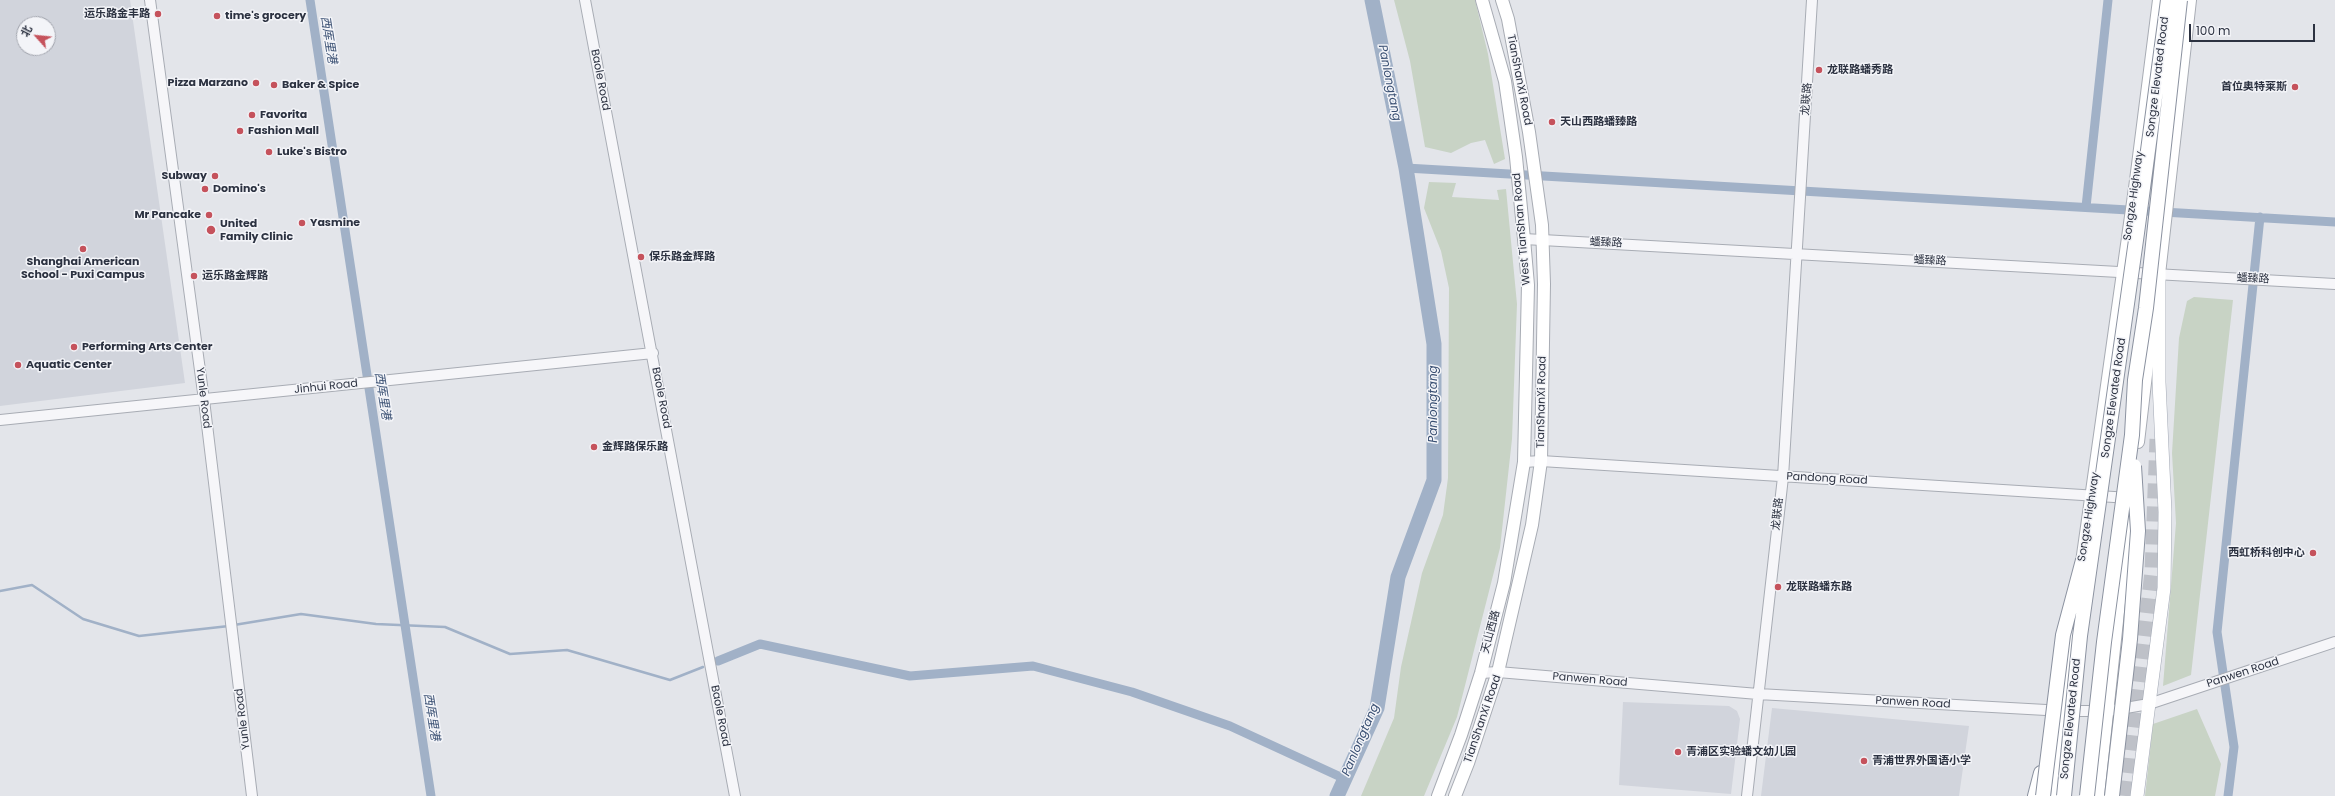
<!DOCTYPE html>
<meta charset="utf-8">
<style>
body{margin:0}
#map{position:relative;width:2335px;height:796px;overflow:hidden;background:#e3e5ea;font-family:Poppins,"Noto Sans SC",sans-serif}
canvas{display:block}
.north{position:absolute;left:16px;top:16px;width:40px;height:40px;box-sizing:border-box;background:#f3f4f8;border:1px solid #a3a6af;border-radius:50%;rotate:297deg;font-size:11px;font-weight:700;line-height:16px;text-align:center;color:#2c3241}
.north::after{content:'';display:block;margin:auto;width:14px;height:18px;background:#c5525c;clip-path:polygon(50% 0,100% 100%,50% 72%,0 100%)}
.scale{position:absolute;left:2189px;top:24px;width:126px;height:18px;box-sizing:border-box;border:2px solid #2c3241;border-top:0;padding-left:5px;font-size:12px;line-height:14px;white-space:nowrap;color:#2c3241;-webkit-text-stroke:3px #f3f4f8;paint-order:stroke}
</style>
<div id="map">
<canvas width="2335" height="796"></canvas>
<div class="north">北</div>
<div class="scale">100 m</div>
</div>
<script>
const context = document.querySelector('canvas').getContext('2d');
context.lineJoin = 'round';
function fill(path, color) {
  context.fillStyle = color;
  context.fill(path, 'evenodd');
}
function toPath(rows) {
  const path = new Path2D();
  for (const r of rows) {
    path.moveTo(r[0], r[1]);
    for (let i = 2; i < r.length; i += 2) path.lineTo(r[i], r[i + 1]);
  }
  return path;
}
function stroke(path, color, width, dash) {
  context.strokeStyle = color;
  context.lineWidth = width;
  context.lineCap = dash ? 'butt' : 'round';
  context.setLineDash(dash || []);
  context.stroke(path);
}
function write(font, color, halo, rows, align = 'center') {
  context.font = font + ' Poppins,"Noto Sans SC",sans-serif';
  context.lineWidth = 3;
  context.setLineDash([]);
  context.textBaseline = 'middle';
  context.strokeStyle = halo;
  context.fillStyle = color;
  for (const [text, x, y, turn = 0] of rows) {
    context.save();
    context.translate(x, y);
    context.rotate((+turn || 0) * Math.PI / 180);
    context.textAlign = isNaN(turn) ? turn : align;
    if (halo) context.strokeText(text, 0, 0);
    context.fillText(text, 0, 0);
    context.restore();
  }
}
const built = toPath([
 [0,0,130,0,185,383,0,406],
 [24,24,48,24,48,48,24,48],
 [1623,702,1729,706,1737,711,1740,719,1731,794,1619,785],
 [1772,708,1969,726,1959,796,1761,796]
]);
const green = toPath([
 [1394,0,1475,0,1488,54,1505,159,1494,164,1485,140,1471,143,1451,153,1425,147,1410,61],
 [1429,182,1456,183,1452,197,1499,200,1497,190,1506,189,1517,304,1512,439,1500,548,1457,717,1424,796,1361,796,1394,718,1401,667,1422,573,1443,515,1448,478,1449,288,1441,251,1424,208],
 [2194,297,2233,300,2191,675,2163,686,2176,523,2172,453,2179,338,2187,301],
 [2197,709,2221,764,2215,796,2145,796,2153,724]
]);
const stream = toPath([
 [0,591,32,585,83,619,139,636,229,626],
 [234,625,301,614,376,624,445,627,510,654,567,650,670,680,703,667]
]);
const canal = toPath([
 [310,0,431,796],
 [1406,168,2335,222],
 [2086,207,2108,0],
 [718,661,760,644,910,676,1033,666,1132,692,1230,726,1345,779],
 [2228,796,2234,747,2217,632,2260,217]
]);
const river = toPath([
 [1337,796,1377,708,1398,577,1434,480,1434,344,1406,168,1372,0]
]);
const motorwayTunnel = toPath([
 [2126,796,2152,572,2157,439]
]);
const tertiary = toPath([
 [150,0,204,400,252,796],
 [585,0,735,796],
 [1524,239,2335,284],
 [0,420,653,353],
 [1524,462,1541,461,2130,498],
 [1481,673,1498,672,1758,694,2064,711,2108,711,2149,704,2335,642],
 [1747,796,1783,477,1812,0]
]);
const secondary = toPath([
 [2158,283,2190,0],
 [2138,442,2154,307],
 [2081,569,2135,188,2159,0],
 [1438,796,1461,735,1481,673,1504,583,1524,462,1528,285,1524,239,1516,157,1505,81,1482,0],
 [1455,796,1468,763,1498,672,1532,525,1541,461,1544,284,1542,225,1529,132,1508,19,1502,0],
 [2057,796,2074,613],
 [2098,796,2131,492]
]);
const primary = toPath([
 [2137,796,2164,588,2165,512,2159,382,2159,273]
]);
const trunk = toPath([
 [2052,743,2064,711],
 [2035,796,2041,773]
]);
const trunkBridge = toPath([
 [2043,796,2063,635,2083,560],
 [2064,796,2080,636,2137,233,2168,0],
 [2087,796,2104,642,2132,435,2135,380,2146,308,2180,0],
 [2112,796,2130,639,2138,531,2134,466]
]);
const markers = [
 [158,14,4,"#c5525c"],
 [217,16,4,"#c5525c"],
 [1819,70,4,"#c5525c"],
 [256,83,4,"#c5525c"],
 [274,85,4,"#c5525c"],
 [2295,87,4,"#c5525c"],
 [252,115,4,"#c5525c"],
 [1552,122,4,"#c5525c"],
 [240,131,4,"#c5525c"],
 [269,152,4,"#c5525c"],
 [215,176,4,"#c5525c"],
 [205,189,4,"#c5525c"],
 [209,215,4,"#c5525c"],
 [302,223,4,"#c5525c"],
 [211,230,5,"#c5525c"],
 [83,249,4,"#c5525c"],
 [641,257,4,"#c5525c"],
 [194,276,4,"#c5525c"],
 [74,347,4,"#c5525c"],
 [18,365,4,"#c5525c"],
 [594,447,4,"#c5525c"],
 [2313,553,4,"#c5525c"],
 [1778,587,4,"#c5525c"],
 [1678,752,4,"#c5525c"],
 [1864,761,4,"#c5525c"]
];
const poiNames = [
 ["运乐路金丰路",150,14,"right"],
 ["time's grocery",225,16],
 ["龙联路蟠秀路",1827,70],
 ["Pizza Marzano",248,83,"right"],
 ["Baker & Spice",282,85],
 ["首位奥特莱斯",2287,87,"right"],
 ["Favorita",260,115],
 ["天山西路蟠臻路",1560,122],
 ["Fashion Mall",248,131],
 ["Luke's Bistro",277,152],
 ["Subway",207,176,"right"],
 ["Domino's",213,189],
 ["Mr Pancake",201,215,"right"],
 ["Yasmine",310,223],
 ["United",220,224],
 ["Family Clinic",220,237],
 ["保乐路金辉路",649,257],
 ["Shanghai American",83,262,"center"],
 ["School - Puxi Campus",83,275,"center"],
 ["运乐路金辉路",202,276],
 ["Performing Arts Center",82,347],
 ["Aquatic Center",26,365],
 ["金辉路保乐路",602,447],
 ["西虹桥科创中心",2305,553,"right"],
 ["龙联路蟠东路",1786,587],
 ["青浦区实验蟠文幼儿园",1686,752],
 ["青浦世界外国语小学",1872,761]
];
const streetNames = [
 ["Songze Elevated Road",2158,77,-83],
 ["Baole Road",600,80,79],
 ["TianShanXi Road",1519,80,79],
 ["龙联路",1807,99,-86],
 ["Songze Highway",2134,196,-82],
 ["West TianShan Road",1522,229,-95],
 ["蟠臻路",1606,243,3],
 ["蟠臻路",1930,261,3],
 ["蟠臻路",2253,279,3],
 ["Jinhui Road",326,387,-6],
 ["Yunle Road",203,398,83],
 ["Baole Road",661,398,79],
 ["Songze Elevated Road",2114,398,-82],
 ["TianShanXi Road",1542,402,-89],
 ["Pandong Road",1827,479,3],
 ["龙联路",1778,514,-84],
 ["Songze Highway",2089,517,-81],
 ["天山西路",1491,632,-75],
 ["Panwen Road",2243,673,-18],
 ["Panwen Road",1590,680,5],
 ["Panwen Road",1913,703,3],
 ["Baole Road",720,716,79],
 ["Yunle Road",243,719,-97],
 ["TianShanXi Road",1483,719,-71],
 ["Songze Elevated Road",2071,719,-84]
];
const waterNames = [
 ["西厍里港",328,40,81],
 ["Panlongtang",1389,83,79],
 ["西厍里港",382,396,81],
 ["Panlongtang",1434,404,-90],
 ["西厍里港",431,717,81],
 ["Panlongtang",1361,740,-67]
];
fill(built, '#d1d4dc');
fill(green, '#c8d3c5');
stroke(stream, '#a1b1c7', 2.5);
stroke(canal, '#a1b1c7', 9);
stroke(river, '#a1b1c7', 15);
stroke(motorwayTunnel, '#bec1c8', 15, [15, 8]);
stroke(tertiary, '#a8acb4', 12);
stroke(secondary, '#a8acb4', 14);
stroke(primary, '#a3a9b5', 14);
stroke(trunk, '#8b92a0', 16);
stroke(tertiary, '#f6f6f9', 10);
stroke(secondary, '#fff', 12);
stroke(primary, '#fff', 13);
stroke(trunk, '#fff', 14);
stroke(trunkBridge, '#8b92a0', 16, []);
stroke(trunkBridge, '#fff', 14);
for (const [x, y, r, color] of markers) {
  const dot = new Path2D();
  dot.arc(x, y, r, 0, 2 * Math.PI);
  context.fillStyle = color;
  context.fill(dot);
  stroke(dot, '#f3f4f8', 1.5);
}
write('bold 11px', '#2c3241', '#f3f4f8', poiNames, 'left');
write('11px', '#2c3241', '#f3f4f8', streetNames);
write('italic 12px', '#394f72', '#f3f4f8', waterNames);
</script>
